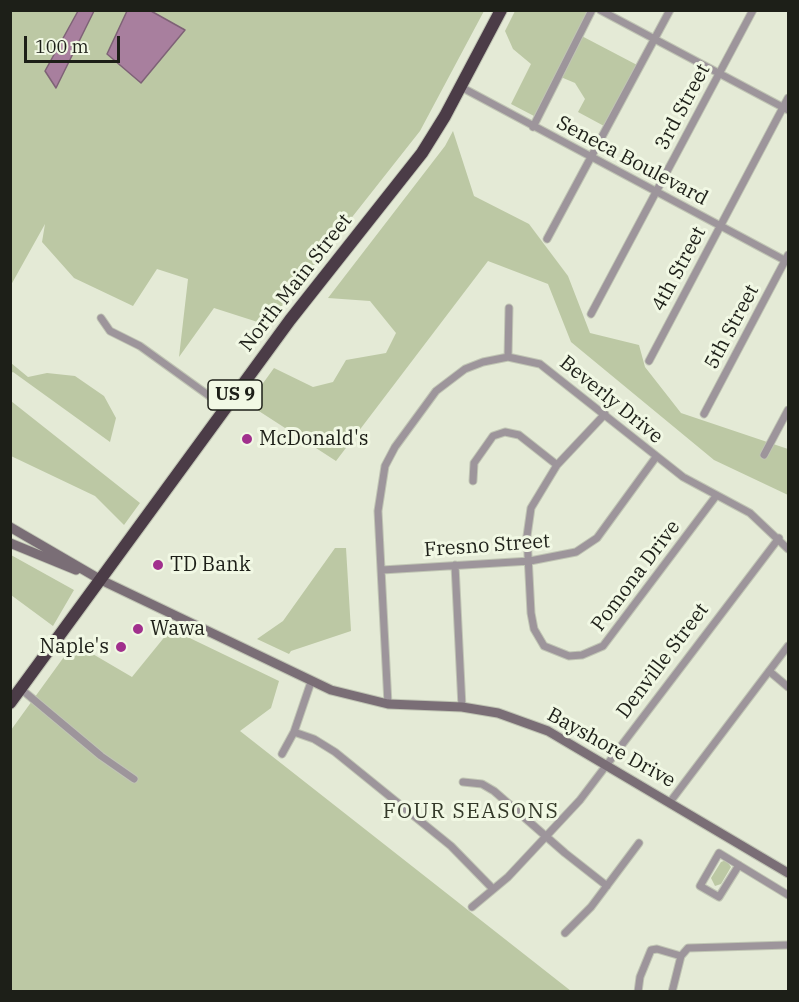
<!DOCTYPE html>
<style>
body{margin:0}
#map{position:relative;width:799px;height:1002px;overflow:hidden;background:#e4ead6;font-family:"IBM Plex Serif",serif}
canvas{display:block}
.frame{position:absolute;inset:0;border:12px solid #1d1f18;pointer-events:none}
.scale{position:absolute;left:24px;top:36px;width:96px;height:27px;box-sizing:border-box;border:3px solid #1d1f18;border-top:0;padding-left:8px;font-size:18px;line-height:21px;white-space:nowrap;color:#1d1f18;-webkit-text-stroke:4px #f1f8e4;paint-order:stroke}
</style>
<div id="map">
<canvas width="799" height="1002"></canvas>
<div class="frame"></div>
<div class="scale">100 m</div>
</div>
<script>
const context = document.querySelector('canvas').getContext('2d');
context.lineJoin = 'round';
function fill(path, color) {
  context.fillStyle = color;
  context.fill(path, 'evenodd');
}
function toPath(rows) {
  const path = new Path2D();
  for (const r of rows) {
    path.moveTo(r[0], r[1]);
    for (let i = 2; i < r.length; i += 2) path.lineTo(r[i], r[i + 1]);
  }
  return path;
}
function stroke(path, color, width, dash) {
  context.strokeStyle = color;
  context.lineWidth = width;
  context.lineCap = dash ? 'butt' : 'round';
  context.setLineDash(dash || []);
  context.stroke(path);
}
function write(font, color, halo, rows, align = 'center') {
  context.font = font + ' "IBM Plex Serif",serif';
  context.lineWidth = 6;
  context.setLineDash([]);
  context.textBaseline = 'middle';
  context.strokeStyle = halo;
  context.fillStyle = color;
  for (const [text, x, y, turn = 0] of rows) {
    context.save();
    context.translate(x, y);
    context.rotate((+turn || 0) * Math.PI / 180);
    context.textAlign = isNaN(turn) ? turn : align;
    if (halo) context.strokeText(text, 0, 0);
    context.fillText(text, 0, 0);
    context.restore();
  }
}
const green = toPath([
 [11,11,484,11,420,131,267,325,214,308,179,357,188,279,157,269,133,306,74,278,42,242,45,224,11,285],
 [515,11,588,11,576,33,639,66,604,126,578,112,585,99,575,83,556,75,534,116,511,104,531,64,513,49,505,31],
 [453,131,474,196,529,224,568,276,590,333,639,345,645,367,681,413,788,449,788,495,714,460,571,342,548,284,488,261,336,461,248,404,274,368,313,387,333,382,346,360,386,353,396,333,370,301,328,298,445,146],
 [11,363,28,377,47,373,75,376,104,396,116,418,110,442,13,372,11,373],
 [11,401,140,503,124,525,95,496,11,456],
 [335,548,346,548,351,631,291,651,289,654,257,639,283,621],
 [11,555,74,590,53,626,11,595],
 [171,629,279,681,271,708,240,731,571,991,11,992,11,730,74,643,132,677],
 [726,860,731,867,721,884,715,886,711,878,721,862]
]);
const water = toPath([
 [78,11,94,11,56,88,45,71,78,11],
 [127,11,151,11,185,30,141,83,107,54,127,11]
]);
const street = toPath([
 [600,10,788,110],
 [461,87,788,262],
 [533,127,592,10],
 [547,239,670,10],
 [591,314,753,10],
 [101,318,110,331,140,346,226,408],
 [508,357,509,308],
 [649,361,788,98],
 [605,414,557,465,531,508,527,536,531,613,534,629,544,646,569,656,582,655,603,646,716,496],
 [704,414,788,255],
 [764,455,788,410],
 [473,481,474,463,493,436,505,432,519,435,557,465],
 [455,565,462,707],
 [382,570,530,561,576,552,597,538,656,457],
 [769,671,788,687],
 [21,689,101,756,134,779],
 [388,704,378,511,385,466,395,447,436,391,465,369,483,362,508,357,540,364,683,477,750,513,788,549],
 [294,732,314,739,335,752,451,846,493,889],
 [282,754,294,732,311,682],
 [463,782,482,784,494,791,565,853,607,886],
 [670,802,788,646],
 [739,865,719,897,700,886,719,853,788,895],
 [472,907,508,877,580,800,779,538],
 [565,933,591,907,639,843],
 [638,992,640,977,651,950,657,949,681,956],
 [672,992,681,956,688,948,788,945]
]);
const secondary = toPath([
 [10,527,101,580,331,690,388,704,462,707,498,713,548,731,788,873],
 [10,543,76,570]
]);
const highway = toPath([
 [10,703,290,320,422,153,445,116,501,10]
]);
const markers = [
 [247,439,6,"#a1308d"],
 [158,565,6,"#a1308d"],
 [138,629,6,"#a1308d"],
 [121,647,6,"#a1308d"]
];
const shields = [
 [235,395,54]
];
const shieldNames = [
 ["US 9",235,395]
];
const streetNames = [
 ["3rd Street",683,107,-62],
 ["Seneca Boulevard",632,161,28],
 ["4th Street",679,269,-62],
 ["North Main Street",296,283,-52],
 ["5th Street",732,327,-62],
 ["Beverly Drive",611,400,39],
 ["Fresno Street",487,546,-4],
 ["Pomona Drive",636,576,-53],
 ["Denville Street",663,661,-53],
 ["Bayshore Drive",611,748,29]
];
const poiNames = [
 ["McDonald's",259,439],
 ["TD Bank",170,565],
 ["Wawa",150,629],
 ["Naple's",109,647,"right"]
];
const neighbourhoodNames = [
 ["FOUR SEASONS",471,812]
];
fill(green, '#bcc8a4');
fill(water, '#a87f9e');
stroke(water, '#7e6276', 1.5);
stroke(street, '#c0c5b4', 9);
stroke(secondary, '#c0c5b4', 11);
stroke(highway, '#c0c5b4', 14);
stroke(street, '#9d959b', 7);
stroke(secondary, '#7a6e76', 9);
stroke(highway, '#4b3c47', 12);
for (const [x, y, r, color] of markers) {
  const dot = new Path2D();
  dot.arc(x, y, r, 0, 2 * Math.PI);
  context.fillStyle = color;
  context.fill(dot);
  stroke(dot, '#f1f8e4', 2);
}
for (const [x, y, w] of shields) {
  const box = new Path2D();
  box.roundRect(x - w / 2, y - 15, w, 30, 4.5);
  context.fillStyle = '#f1f8e4';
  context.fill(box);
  stroke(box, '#1d1f18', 1.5);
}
write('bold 18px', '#1d1f18', null, shieldNames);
write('20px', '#1d1f18', '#f1f8e4', streetNames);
write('20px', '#1d1f18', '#f1f8e4', poiNames, 'left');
context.letterSpacing = '1.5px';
write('21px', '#353a2a', '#f1f8e4', neighbourhoodNames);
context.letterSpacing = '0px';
</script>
